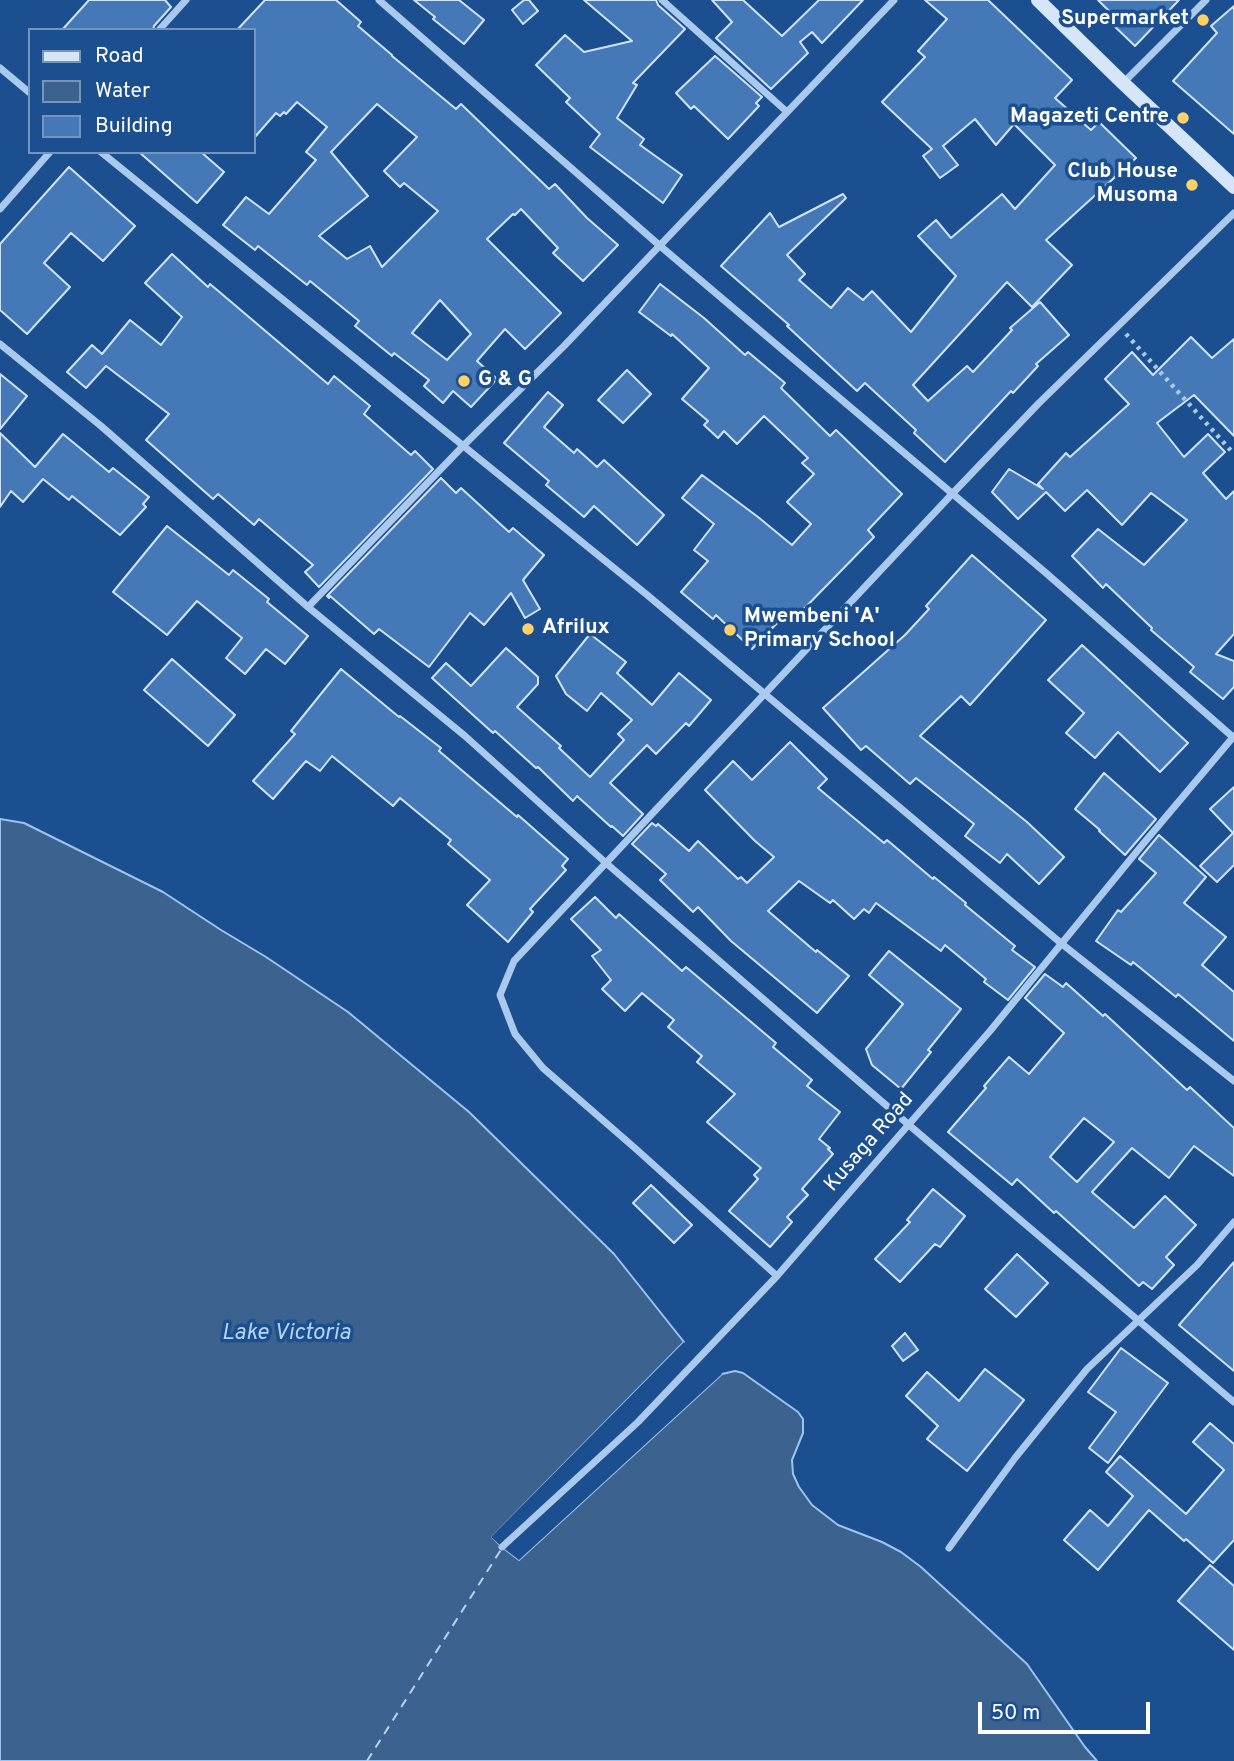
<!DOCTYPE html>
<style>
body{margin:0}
#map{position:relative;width:1234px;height:1761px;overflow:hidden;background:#1b4f8f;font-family:Overpass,sans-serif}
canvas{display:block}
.legend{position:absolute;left:28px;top:28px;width:228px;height:126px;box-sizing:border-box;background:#1b4f8f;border:2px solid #7695bc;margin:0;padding:9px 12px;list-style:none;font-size:21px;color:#fff}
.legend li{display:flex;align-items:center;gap:14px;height:35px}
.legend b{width:35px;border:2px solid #7695bc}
.scale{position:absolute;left:978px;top:1702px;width:172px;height:32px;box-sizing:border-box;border:4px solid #fff;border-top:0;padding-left:9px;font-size:21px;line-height:24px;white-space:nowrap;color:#fff;-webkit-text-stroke:5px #1b4f8f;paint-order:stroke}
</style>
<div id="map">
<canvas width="1234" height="1761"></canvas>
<ul class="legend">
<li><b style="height:9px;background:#d6e6fa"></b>Road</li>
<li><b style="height:19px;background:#3c6290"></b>Water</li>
<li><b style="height:19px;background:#4478b7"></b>Building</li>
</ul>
<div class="scale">50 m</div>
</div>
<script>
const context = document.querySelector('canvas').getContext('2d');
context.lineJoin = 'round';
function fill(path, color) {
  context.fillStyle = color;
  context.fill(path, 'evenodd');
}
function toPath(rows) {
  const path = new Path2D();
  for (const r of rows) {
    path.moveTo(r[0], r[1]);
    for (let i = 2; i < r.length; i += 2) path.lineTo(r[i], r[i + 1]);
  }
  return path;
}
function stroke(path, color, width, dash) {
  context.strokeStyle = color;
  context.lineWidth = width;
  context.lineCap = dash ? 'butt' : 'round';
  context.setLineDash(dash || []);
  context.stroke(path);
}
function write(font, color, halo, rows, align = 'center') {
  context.font = font + ' Overpass,sans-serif';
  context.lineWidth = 7;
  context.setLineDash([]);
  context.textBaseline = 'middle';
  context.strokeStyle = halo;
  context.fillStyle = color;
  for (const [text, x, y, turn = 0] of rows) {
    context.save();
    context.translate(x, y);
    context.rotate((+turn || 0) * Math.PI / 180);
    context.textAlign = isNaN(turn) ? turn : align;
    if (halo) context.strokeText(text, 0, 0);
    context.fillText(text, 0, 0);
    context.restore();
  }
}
const water = toPath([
 [0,819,24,823,163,892,221,930,266,957,348,1012,469,1112,614,1254,684,1342,492,1537,502,1547,519,1560,722,1374,735,1371,743,1373,798,1412,803,1419,803,1433,792,1460,793,1474,799,1487,812,1505,838,1525,882,1542,901,1552,921,1567,1027,1664,1085,1747,1097,1761,0,1761,0,819]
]);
const pier = toPath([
 [684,1342,686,1345,496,1537,505,1545,519,1556,719,1371,722,1374,519,1560,502,1547,491,1537]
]);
const ferry = toPath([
 [367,1761,502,1548]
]);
const building = toPath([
 [89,0,165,0,171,7,154,26,153,30,62,30,89,0],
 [265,0,336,0,361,22,358,26,392,55,392,56,456,109,461,104,549,189,555,184,587,218,618,245,583,281,553,253,558,248,521,209,515,215,513,214,487,239,561,313,525,349,505,329,477,361,497,379,471,407,453,391,443,403,424,386,429,380,394,353,392,356,355,326,359,321,310,281,307,285,258,246,255,250,223,225,246,197,269,214,316,160,306,152,327,127,297,102,286,114,284,112,280,116,276,113,254,138,254,30,237,30,265,0],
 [377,104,417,137,384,171,400,187,404,183,438,211,382,267,370,246,347,259,319,236,368,196,331,152,377,104],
 [440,300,471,334,447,360,412,333,440,300],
 [414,0,459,0,484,20,464,44,433,19,435,17,414,0],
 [524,0,529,0,538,11,523,24,512,10,524,0],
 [584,0,656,0,658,5,685,29,633,83,637,85,617,118,644,139,640,145,682,175,663,203,590,147,600,134,566,102,570,98,536,65,565,35,584,52,632,41,584,0],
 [712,0,743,0,782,36,819,0,863,0,822,43,812,32,800,42,808,53,771,89,716,38,732,22,712,0],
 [925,0,988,0,1072,80,1055,98,1091,130,1099,122,1136,158,1046,240,1072,265,1032,307,1007,282,913,385,928,401,967,366,973,372,1012,330,1010,328,1040,302,1069,335,1036,364,1038,366,1013,393,1011,391,945,462,914,433,916,430,865,383,857,391,787,326,789,325,721,266,770,213,779,227,843,194,846,198,787,255,805,274,799,280,831,308,848,288,863,300,872,291,911,332,956,276,918,236,936,220,951,238,1002,194,1015,209,1055,165,1014,124,996,145,975,119,943,146,958,165,940,178,923,156,932,149,882,102,925,57,918,51,947,19,925,0],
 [1098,0,1179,0,1135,46,1110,22,1115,17,1098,0],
 [1234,6,1234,134,1173,81,1217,33,1211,26,1234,6],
 [715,56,762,97,756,103,759,106,728,139,694,106,691,109,676,93,715,56],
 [139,152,201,152,224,172,197,203,139,152],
 [69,167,135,226,103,261,71,233,44,263,70,287,27,334,0,310,0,244,69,167],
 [172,254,208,287,210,284,328,384,334,376,370,406,364,414,411,455,415,451,433,469,319,587,305,572,313,565,259,519,254,525,218,494,213,499,146,440,169,414,106,366,86,388,67,372,92,345,102,354,130,320,161,345,182,317,145,283,172,254],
 [660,284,704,318,745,355,748,352,785,383,781,388,830,436,836,430,902,494,868,530,874,537,793,620,786,614,752,649,716,615,713,619,681,592,708,561,694,550,714,524,682,498,702,475,758,517,792,545,811,524,787,502,814,474,802,463,808,458,764,416,737,444,724,431,718,438,704,425,708,421,682,399,709,368,672,334,671,336,639,312,660,284],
 [1191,337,1212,358,1234,339,1234,436,1194,395,1157,423,1184,457,1208,434,1225,452,1203,473,1226,499,1234,491,1234,634,1216,654,1234,661,1234,687,1223,699,1190,672,1194,667,1151,630,1152,628,1106,584,1103,588,1072,556,1098,529,1144,565,1187,520,1151,493,1122,525,1087,490,1065,511,1046,492,1018,519,992,492,1009,469,1043,489,1038,484,1066,453,1070,457,1129,404,1105,379,1132,352,1153,375,1191,337],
 [627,370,651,394,623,423,598,400,627,370],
 [0,374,27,396,0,429,0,374],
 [548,392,563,405,544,427,574,453,577,449,597,467,604,460,664,515,637,545,594,506,584,517,546,485,549,481,504,443,548,392],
 [0,433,35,467,63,434,109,472,113,468,149,497,143,504,146,507,120,535,72,496,69,500,43,479,23,502,11,491,0,507,0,433],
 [441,478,456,493,461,488,509,532,513,528,544,555,523,580,540,609,525,618,511,593,484,625,470,613,429,667,379,629,374,634,330,596,329,598,327,596,441,478],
 [167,526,229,575,233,570,269,599,267,602,308,636,285,664,266,649,245,674,226,658,242,638,197,601,167,635,113,592,167,526],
 [972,555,1046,620,970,705,961,696,920,736,1027,822,1064,857,1039,884,1007,854,1000,863,965,836,974,824,916,778,910,784,866,746,861,750,823,708,905,635,929,609,926,606,972,555],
 [590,634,626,662,617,673,652,705,679,673,711,700,689,726,686,723,656,754,647,745,610,783,643,814,623,836,612,826,611,827,577,796,573,801,538,767,536,768,495,731,493,733,432,678,446,663,471,686,506,648,538,677,538,684,517,707,561,746,559,748,590,777,624,740,618,734,632,720,601,693,587,711,566,694,556,676,590,634],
 [1082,645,1188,743,1160,772,1118,732,1095,758,1066,733,1084,713,1048,680,1082,645],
 [172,659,235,715,208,746,144,690,172,659],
 [341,669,399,717,400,716,441,748,439,751,517,817,518,815,568,859,562,866,566,870,530,909,533,912,508,942,467,905,490,880,448,844,451,840,400,798,393,806,332,756,320,771,306,761,273,799,253,781,295,734,291,731,341,669],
 [790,742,827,779,818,788,884,843,887,840,933,879,934,877,966,903,965,905,1015,946,1012,950,1035,967,1008,1000,984,982,986,979,945,945,941,951,876,903,869,913,864,909,854,919,833,900,830,903,799,881,768,911,816,952,817,950,849,976,817,1013,731,941,698,907,693,912,660,880,666,874,632,844,652,823,656,826,658,824,689,851,698,841,738,879,741,877,747,883,774,857,755,841,705,790,733,761,752,780,790,742],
 [1104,773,1156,819,1125,855,1099,831,1100,830,1075,809,1104,773],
 [1234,787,1234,865,1217,882,1200,866,1233,833,1210,809,1234,787],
 [1159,835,1206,877,1184,903,1226,937,1202,965,1234,992,1234,1041,1178,994,1176,997,1133,962,1131,965,1096,941,1118,910,1121,912,1156,873,1139,859,1159,835],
 [595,897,616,918,619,914,682,971,686,967,776,1043,773,1047,812,1080,807,1086,840,1112,819,1139,830,1148,828,1149,833,1154,802,1189,808,1195,787,1217,792,1222,770,1247,729,1211,758,1179,754,1175,761,1168,707,1122,735,1094,697,1062,702,1056,668,1027,674,1020,642,993,625,1011,602,989,611,980,592,956,601,950,571,919,595,897],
 [889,951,961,1009,928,1050,931,1052,901,1089,872,1065,866,1049,903,1004,869,975,889,951],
 [1045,974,1063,987,1066,983,1103,1016,1105,1014,1187,1090,1190,1087,1234,1128,1234,1176,1194,1146,1169,1178,1132,1148,1092,1192,1134,1228,1165,1196,1196,1225,1166,1257,1174,1265,1152,1289,1143,1282,1139,1286,1056,1211,1054,1213,1017,1179,1012,1185,948,1132,986,1088,984,1086,1009,1057,1029,1074,1064,1033,1025,998,1045,974],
 [1084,1118,1114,1142,1077,1182,1050,1157,1084,1118],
 [651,1185,692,1225,674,1243,633,1203,651,1185],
 [933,1189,965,1216,940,1247,935,1244,900,1282,875,1259,910,1222,907,1220,933,1189],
 [1017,1254,1048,1283,1016,1317,985,1289,1017,1254],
 [1234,1262,1234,1371,1179,1325,1234,1262],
 [905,1333,918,1350,903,1361,892,1346,905,1333],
 [1121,1348,1168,1383,1108,1463,1089,1448,1116,1412,1088,1392,1121,1348],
 [985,1369,1024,1400,967,1471,927,1439,938,1426,906,1396,927,1372,959,1401,985,1369],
 [1210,1423,1234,1444,1234,1540,1213,1563,1186,1539,1184,1541,1149,1510,1098,1570,1064,1540,1090,1510,1108,1526,1133,1496,1106,1472,1120,1456,1186,1514,1224,1470,1193,1442,1210,1423],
 [1210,1565,1234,1586,1234,1650,1178,1601,1210,1565]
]);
const path = toPath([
 [1126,334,1234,454]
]);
const street = toPath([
 [379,0,659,245,1046,573,1234,738],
 [662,0,786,111],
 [159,30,186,0],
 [0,68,30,93],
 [1123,83,1206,0],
 [101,152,646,594,1062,944,1234,1081],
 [0,209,50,152],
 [0,344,101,426,308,607,465,736,606,863,909,1125,1234,1402],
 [308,607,463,446,564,346,894,0],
 [777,1276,636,1149,543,1068,515,1034,500,995,514,961,953,493,1039,403,1234,213],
 [502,1547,638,1422,777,1276,990,1031,1143,844,1234,736],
 [949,1548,1015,1458,1087,1369,1197,1265,1234,1222]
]);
const secondary = toPath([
 [1038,0,1123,83,1234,187]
]);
const markers = [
 [1203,20,7,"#ffd166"],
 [1183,118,7,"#ffd166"],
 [1192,185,7,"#ffd166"],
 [464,381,7,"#ffd166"],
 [528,629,7,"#ffd166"],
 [730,630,7,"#ffd166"]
];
const poiNames = [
 ["Supermarket",1189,20],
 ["Magazeti Centre",1169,118],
 ["Club House",1178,173],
 ["Musoma",1178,197],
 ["G & G",478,381,"left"],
 ["Mwembeni 'A'",744,618,"left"],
 ["Primary School",744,642,"left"],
 ["Afrilux",542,629,"left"]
];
const streetNames = [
 ["Kusaga Road",870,1143,-49]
];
const waterNames = [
 ["Lake Victoria",286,1334]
];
fill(water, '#3c6290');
stroke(water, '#9cc4f0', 2);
fill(pier, '#1b4f8f');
stroke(ferry, '#b5d3f5', 2, [9, 7]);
fill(building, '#4478b7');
stroke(building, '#cfe3fa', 2);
stroke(path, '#a9c9ee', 4.5, [3.5, 5]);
stroke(street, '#a9c9ee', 7);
stroke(secondary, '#d6e6fa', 14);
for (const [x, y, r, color] of markers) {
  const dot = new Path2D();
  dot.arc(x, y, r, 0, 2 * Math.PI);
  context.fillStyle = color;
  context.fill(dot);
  stroke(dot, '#1b4f8f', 2.5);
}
write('bold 21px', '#fff', '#1b4f8f', poiNames, 'right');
write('21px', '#fff', '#1b4f8f', streetNames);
write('italic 23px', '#b5d3f5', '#1b4f8f', waterNames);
</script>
